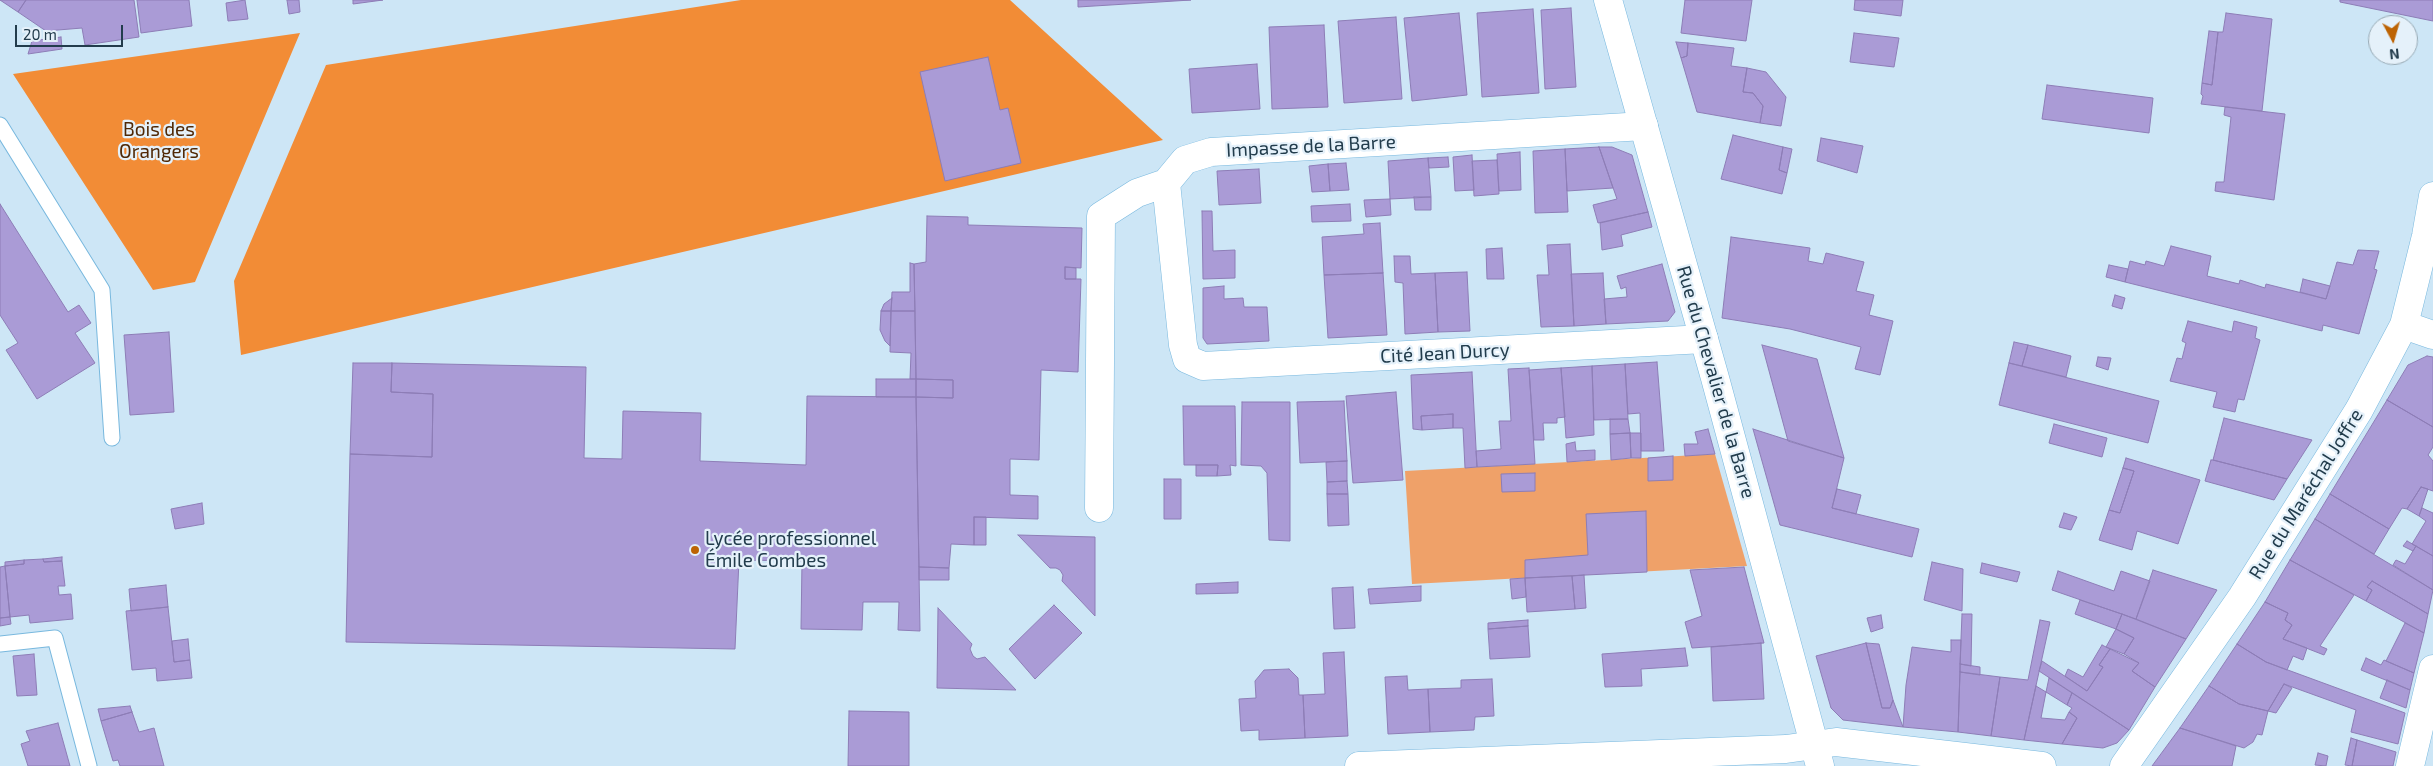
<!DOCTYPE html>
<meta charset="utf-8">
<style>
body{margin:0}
#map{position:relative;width:2433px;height:766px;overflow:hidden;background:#cde6f6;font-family:"Exo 2",sans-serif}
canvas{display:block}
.north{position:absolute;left:2368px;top:15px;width:50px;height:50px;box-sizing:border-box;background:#e5f1fa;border:1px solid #97a9b4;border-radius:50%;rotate:174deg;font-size:14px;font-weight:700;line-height:20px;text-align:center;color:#223c4c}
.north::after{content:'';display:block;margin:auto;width:18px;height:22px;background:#bd6303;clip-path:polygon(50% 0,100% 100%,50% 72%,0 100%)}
.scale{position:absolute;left:15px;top:25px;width:108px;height:22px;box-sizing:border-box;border:2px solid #223c4c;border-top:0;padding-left:6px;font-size:15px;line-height:18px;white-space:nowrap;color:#223c4c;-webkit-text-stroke:4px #e5f1fa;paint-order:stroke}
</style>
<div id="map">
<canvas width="2433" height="766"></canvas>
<div class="north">N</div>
<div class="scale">20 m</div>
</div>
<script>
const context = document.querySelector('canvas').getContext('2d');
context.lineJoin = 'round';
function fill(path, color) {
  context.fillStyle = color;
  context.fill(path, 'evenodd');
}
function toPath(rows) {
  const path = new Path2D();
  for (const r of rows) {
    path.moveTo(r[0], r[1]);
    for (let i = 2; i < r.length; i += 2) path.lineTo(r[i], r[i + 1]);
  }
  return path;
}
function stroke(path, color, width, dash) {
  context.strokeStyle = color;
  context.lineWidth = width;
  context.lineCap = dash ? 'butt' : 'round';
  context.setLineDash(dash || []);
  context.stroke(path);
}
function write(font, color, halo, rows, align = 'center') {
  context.font = font + ' "Exo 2",sans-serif';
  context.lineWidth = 4.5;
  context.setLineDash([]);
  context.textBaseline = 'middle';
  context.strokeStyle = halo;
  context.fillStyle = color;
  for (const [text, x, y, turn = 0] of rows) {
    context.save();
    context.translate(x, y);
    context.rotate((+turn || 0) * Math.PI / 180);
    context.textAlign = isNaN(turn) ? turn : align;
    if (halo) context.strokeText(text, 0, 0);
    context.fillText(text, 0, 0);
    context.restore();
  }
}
const green = toPath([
 [1715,454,1747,566,1412,584,1405,471]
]);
const forest = toPath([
 [741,0,1010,0,1163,140,241,355,234,281,326,65],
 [300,33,195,282,153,290,13,74]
]);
const building = toPath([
 [0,0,26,0,18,12,0,0],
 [26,0,134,0,139,37,85,45,82,28,46,31,18,12,26,0],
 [137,0,189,0,192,26,141,33,137,0],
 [245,0,248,19,228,21,226,3,245,0],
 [287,0,299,0,300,12,289,14,287,0],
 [353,0,383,0,353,4,353,0],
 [1078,0,1191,0,1078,7,1078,0],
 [1685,0,1752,0,1746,41,1681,33,1685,0],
 [1855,0,1903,0,1901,16,1854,10,1855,0],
 [2340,0,2433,0,2433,21,2340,2,2340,0],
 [1571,8,1576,87,1545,89,1541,10,1571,8],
 [1533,9,1539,93,1482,97,1477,13,1533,9],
 [1459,13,1467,95,1412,101,1404,18,1459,13],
 [2226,13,2272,19,2262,111,2201,104,2203,96,2201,94,2202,83,2212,85,2218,32,2223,32,2226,13],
 [1396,17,1402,99,1344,103,1338,21,1396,17],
 [1324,25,1328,107,1272,109,1269,27,1324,25],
 [2209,31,2218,32,2212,85,2202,83,2209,31],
 [1854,33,1899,38,1894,67,1850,62,1854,33],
 [61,37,62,49,28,54,32,41,61,37],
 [1676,42,1688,43,1687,56,1681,58,1676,42],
 [1688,43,1734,48,1731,66,1747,68,1743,92,1753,93,1763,106,1760,123,1697,112,1681,58,1687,56,1688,43],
 [988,57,1000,110,1008,108,1021,163,945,181,920,72,988,57],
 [1257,64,1260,109,1192,113,1189,69,1257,64],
 [1747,68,1766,72,1786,97,1781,126,1760,123,1763,106,1753,93,1743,92,1747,68],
 [2047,85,2153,98,2149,133,2042,119,2047,85],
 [2225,107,2285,114,2274,200,2215,191,2216,182,2224,182,2231,117,2224,115,2225,107],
 [1733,135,1783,147,1779,170,1787,173,1782,194,1721,179,1733,135],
 [1821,138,1863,146,1857,173,1817,161,1821,138],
 [1599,147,1613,188,1567,191,1565,149,1599,147],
 [1599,147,1612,147,1632,155,1648,212,1598,223,1593,205,1617,199,1599,147],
 [1783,147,1792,149,1787,173,1779,170,1783,147],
 [1565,149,1568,212,1535,213,1533,151,1565,149],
 [1520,152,1521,190,1499,191,1497,154,1520,152],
 [1472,155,1474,190,1455,191,1453,157,1472,155],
 [1448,157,1449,167,1429,168,1428,158,1448,157],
 [1428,158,1431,197,1390,199,1388,161,1428,158],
 [1497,160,1499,194,1474,196,1472,161,1497,160],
 [1346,163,1349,190,1330,191,1328,164,1346,163],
 [1328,164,1330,191,1312,192,1309,166,1328,164],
 [1259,169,1261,203,1219,205,1217,171,1259,169],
 [1414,197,1431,197,1431,210,1415,210,1414,197],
 [1390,199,1391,215,1366,217,1364,200,1390,199],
 [0,204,68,312,79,305,91,323,75,333,95,363,37,399,6,350,18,343,0,315,0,204],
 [1350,204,1351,221,1312,222,1311,206,1350,204],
 [1202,211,1212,211,1213,251,1235,250,1235,278,1203,279,1202,211],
 [1648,212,1652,227,1621,235,1623,246,1602,250,1600,223,1648,212],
 [927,216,968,217,968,225,1082,228,1081,268,1065,267,1065,279,1081,279,1078,372,1041,370,1039,460,1010,459,1010,495,1038,496,1038,519,974,517,974,545,951,544,949,568,919,567,916,397,953,398,953,380,916,379,914,264,926,262,927,216],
 [1380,223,1383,273,1324,275,1322,237,1364,234,1363,224,1380,223],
 [1731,237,1810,248,1808,261,1823,264,1826,253,1864,262,1856,291,1874,295,1869,315,1893,321,1880,375,1855,369,1861,347,1790,329,1722,318,1731,237],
 [1570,244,1574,326,1541,327,1537,275,1549,275,1547,245,1570,244],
 [2171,246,2211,256,2207,276,2239,284,2240,280,2265,288,2266,284,2326,299,2337,262,2353,265,2358,250,2379,251,2374,269,2377,270,2359,334,2323,325,2322,331,2125,282,2130,261,2145,265,2146,261,2164,266,2171,246],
 [1502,248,1504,279,1487,279,1486,249,1502,248],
 [1394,256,1410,256,1411,274,1435,273,1438,332,1405,334,1403,283,1395,282,1394,256],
 [910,263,914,264,915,311,891,311,892,292,910,292,910,263],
 [1662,264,1675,312,1668,321,1606,324,1604,299,1627,297,1626,287,1621,289,1617,276,1662,264],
 [2109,265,2128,269,2125,282,2106,277,2109,265],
 [1065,267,1076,268,1076,279,1065,279,1065,267],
 [1467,272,1470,331,1438,332,1435,273,1467,272],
 [1383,273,1387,335,1328,338,1324,275,1383,273],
 [1603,273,1606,324,1574,326,1571,274,1603,273],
 [2303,279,2330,286,2326,299,2300,292,2303,279],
 [1224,286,1224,299,1243,298,1244,307,1267,307,1269,341,1207,344,1203,338,1203,288,1224,286],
 [2115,295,2125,298,2122,309,2112,306,2115,295],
 [892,298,891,311,881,311,884,304,892,298],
 [881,311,891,311,890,346,885,341,880,330,881,311],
 [891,311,915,311,916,379,910,379,911,353,890,352,891,311],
 [2188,321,2232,332,2234,321,2257,327,2255,338,2260,340,2244,400,2238,399,2235,412,2213,407,2217,392,2170,381,2177,358,2182,359,2186,343,2182,341,2188,321],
 [169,332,174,412,130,415,124,335,169,332],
 [2014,342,2028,345,2022,366,2009,363,2014,342],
 [1762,345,1817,359,1844,458,1788,441,1762,345],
 [2028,345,2071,356,2066,377,2022,366,2028,345],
 [2427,356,2433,357,2433,427,2387,400,2408,365,2427,356],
 [2098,357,2111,358,2108,370,2096,366,2098,357],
 [1657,362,1664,451,1641,451,1640,413,1628,414,1625,364,1657,362],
 [353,363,392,363,391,392,433,394,432,457,350,454,353,363],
 [392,363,586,367,584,458,622,459,623,411,701,413,700,461,806,465,807,396,916,397,920,631,898,630,899,602,863,602,862,630,801,629,802,561,739,560,735,649,346,642,350,454,432,457,433,394,391,392,392,363],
 [2009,363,2159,401,2148,443,1999,405,2009,363],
 [1625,364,1628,419,1594,420,1592,366,1625,364],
 [1592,366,1594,435,1566,438,1561,368,1592,366],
 [1529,368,1535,464,1477,467,1476,451,1501,449,1499,421,1511,421,1508,369,1529,368],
 [1561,368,1565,417,1557,418,1557,423,1543,423,1544,440,1534,440,1529,370,1561,368],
 [1472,372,1477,467,1465,468,1463,428,1453,428,1453,414,1421,416,1422,430,1413,429,1411,375,1472,372],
 [876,379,916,379,916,397,876,397,876,379],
 [916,379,953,380,953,398,916,397,916,379],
 [1396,392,1403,480,1353,483,1346,396,1396,392],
 [2387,400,2433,427,2433,447,2428,455,2433,461,2433,491,2421,487,2407,509,2402,508,2389,529,2330,494,2387,400],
 [1344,401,1347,461,1300,463,1297,402,1344,401],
 [1242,402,1290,402,1290,541,1269,540,1267,473,1261,466,1241,465,1242,402],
 [1183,406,1235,406,1236,466,1230,465,1231,475,1217,476,1218,465,1184,465,1183,406],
 [1453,414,1453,428,1422,430,1421,416,1453,414],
 [2224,418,2312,440,2287,479,2213,460,2224,418],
 [1610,419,1628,419,1630,433,1610,434,1610,419],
 [2054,424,2107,438,2102,457,2049,443,2054,424],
 [1708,429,1715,454,1685,456,1684,444,1698,444,1695,432,1708,429],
 [1753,429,1844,458,1832,508,1919,529,1912,557,1780,525,1753,429],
 [1630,433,1631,458,1611,460,1610,434,1630,433],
 [1630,433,1641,433,1641,458,1631,458,1630,433],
 [1575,442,1576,451,1595,450,1595,460,1567,462,1566,444,1575,442],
 [1673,456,1673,480,1648,481,1648,458,1673,456],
 [2126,458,2200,480,2178,544,2137,531,2132,550,2099,540,2109,510,2120,513,2134,471,2123,468,2126,458],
 [2211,460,2213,460,2287,479,2274,500,2205,481,2211,460],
 [1347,461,1347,481,1327,482,1326,462,1347,461],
 [1196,465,1218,465,1217,476,1196,476,1196,465],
 [2123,468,2134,471,2120,513,2109,510,2123,468],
 [1535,473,1535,491,1502,492,1501,474,1535,473],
 [1164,479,1181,479,1181,519,1164,519,1164,479],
 [1347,481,1348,494,1327,494,1327,482,1347,481],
 [2421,487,2428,489,2419,516,2407,509,2421,487],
 [1837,489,1861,495,1856,514,1832,508,1837,489],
 [1327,494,1348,494,1349,525,1328,526,1327,494],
 [2330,494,2389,529,2374,554,2315,519,2330,494],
 [202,503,204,524,175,529,171,509,202,503],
 [2422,508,2433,513,2433,556,2412,544,2426,521,2419,516,2422,508],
 [1646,511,1647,572,1525,578,1525,560,1588,555,1586,514,1646,511],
 [2064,513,2077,517,2071,530,2059,527,2064,513],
 [974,517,986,517,986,545,974,545,974,517],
 [2315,519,2433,590,2428,614,2372,581,2367,587,2372,590,2366,601,2290,560,2315,519],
 [1018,535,1095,537,1095,616,1062,581,1063,575,1060,570,1056,568,1050,568,1018,535],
 [2407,541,2416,546,2413,551,2403,546,2407,541],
 [2416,546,2433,556,2433,590,2393,565,2396,560,2405,564,2416,546],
 [62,557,62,561,44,562,43,559,62,557],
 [43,559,44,562,62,561,65,586,58,586,59,595,71,594,73,619,30,623,29,615,10,617,5,566,24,564,24,560,43,559],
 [24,560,24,564,5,566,5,562,24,560],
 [2290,560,2354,595,2320,646,2327,649,2324,655,2283,639,2292,625,2285,620,2288,613,2265,602,2290,560],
 [1932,562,1963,569,1962,611,1924,600,1932,562],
 [1982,563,2020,572,2017,582,1980,573,1982,563],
 [5,566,10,617,0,618,0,567,5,566],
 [919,567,949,568,949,580,919,580,919,567],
 [1744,567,1764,643,1692,648,1685,622,1702,616,1690,570,1744,567],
 [2153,570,2217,590,2186,639,2136,619,2153,570],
 [2058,571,2114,591,2121,571,2150,581,2136,619,2052,590,2058,571],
 [1584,575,1586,608,1575,609,1572,576,1584,575],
 [1572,576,1575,609,1527,612,1525,578,1572,576],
 [1525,578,1526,597,1512,599,1510,579,1525,578],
 [2372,581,2428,614,2424,633,2366,601,2372,590,2367,587,2372,581],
 [1238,582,1238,593,1196,594,1196,584,1238,582],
 [166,585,168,607,131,611,129,589,166,585],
 [1421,586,1421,601,1370,604,1368,589,1421,586],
 [1353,587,1355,628,1334,629,1332,588,1353,587],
 [2080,600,2122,614,2116,629,2075,614,2080,600],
 [2265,602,2288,613,2285,620,2292,625,2283,639,2307,648,2303,660,2293,656,2287,670,2266,662,2237,644,2265,602],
 [1054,605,1082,633,1035,679,1009,649,1054,605],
 [168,607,174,662,190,660,192,678,157,681,156,668,132,670,126,611,168,607],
 [938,608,972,644,970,649,973,656,977,659,985,657,1016,690,937,688,938,608],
 [1962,614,1972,614,1971,666,1960,664,1962,614],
 [2122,614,2186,639,2155,687,2132,671,2139,663,2124,654,2134,638,2116,629,2122,614],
 [1881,615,1883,628,1871,632,1867,618,1881,615],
 [10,617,11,624,0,626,0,618,10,617],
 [1528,620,1528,626,1488,629,1488,623,1528,620],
 [2040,620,2050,622,2024,740,1991,736,2000,677,2028,680,2040,620],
 [2405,623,2424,633,2414,673,2386,661,2405,623],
 [1528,626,1530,657,1490,659,1488,629,1528,626],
 [2116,629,2134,638,2124,654,2106,647,2116,629],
 [188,639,190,660,174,662,172,641,188,639],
 [1951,640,1961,640,1958,732,1903,727,1906,685,1912,647,1951,652,1951,640],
 [1761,643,1764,699,1713,701,1711,647,1761,643],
 [1866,643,1879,644,1893,700,1890,708,1882,708,1866,643],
 [1866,643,1882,708,1890,708,1893,700,1903,727,1843,720,1831,708,1816,656,1866,643],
 [2237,644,2266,662,2405,713,2398,744,2351,732,2356,710,2284,684,2268,711,2239,704,2209,686,2237,644],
 [2102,645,2110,649,2099,665,2103,667,2087,691,2065,676,2068,669,2083,677,2102,645],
 [1685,648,1688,666,1641,669,1642,686,1605,687,1602,654,1685,648],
 [2110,649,2139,663,2132,671,2155,687,2129,730,2039,671,2042,661,2087,691,2103,667,2099,665,2110,649],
 [1344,652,1348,736,1305,738,1303,695,1325,694,1323,653,1344,652],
 [34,654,37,695,17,696,13,656,34,654],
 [2366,658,2381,665,2384,660,2414,673,2410,690,2361,670,2366,658],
 [1960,664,1980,667,1980,675,1960,672,1960,664],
 [1289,669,1298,678,1299,695,1303,695,1305,738,1259,740,1259,730,1241,731,1239,699,1256,698,1255,681,1264,670,1289,669],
 [1960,672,2000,677,1991,736,1958,732,1960,672],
 [1407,676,1408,690,1428,689,1430,732,1388,734,1385,677,1407,676],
 [2049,678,2072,693,2067,705,2046,692,2049,678],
 [1492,679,1494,716,1475,717,1474,730,1430,732,1428,689,1461,688,1461,680,1492,679],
 [2387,680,2410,690,2406,708,2380,698,2387,680],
 [2284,684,2292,688,2276,713,2268,711,2284,684],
 [2036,686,2046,692,2041,718,2065,720,2069,712,2077,718,2062,744,2024,740,2036,686],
 [2209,686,2239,704,2268,711,2262,735,2257,734,2253,742,2244,748,2180,728,2209,686],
 [2072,693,2129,730,2117,743,2103,748,2062,744,2077,718,2069,712,2072,708,2067,705,2072,693],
 [130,706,132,712,101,721,98,709,130,706],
 [849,711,909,712,909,766,848,766,849,711],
 [132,712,139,732,154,728,164,766,120,766,118,760,113,761,101,721,132,712],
 [58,723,70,766,28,766,21,744,30,741,26,731,58,723],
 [2180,728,2236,746,2232,766,2152,766,2180,728],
 [2351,738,2357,740,2352,766,2345,765,2351,738],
 [2357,740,2396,752,2393,766,2352,766,2357,740],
 [2318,753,2328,756,2326,766,2315,765,2318,753]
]);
const lane = toPath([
 [0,125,102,290,112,438],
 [0,644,55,638,89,766]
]);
const street = toPath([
 [1644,126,1211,152,1185,160,1166,183,1183,345,1187,359,1203,366,1704,339],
 [2404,325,2433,335],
 [1099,508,1101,216,1137,193,1166,183],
 [1359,766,1786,749,1836,742,2042,766],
 [2124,766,2242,597,2359,410,2404,325,2426,236,2433,196],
 [2410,766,2433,669]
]);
const secondary = toPath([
 [1608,0,1715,378,1820,766]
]);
const markers = [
 [695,550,5,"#bd6303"]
];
const parkNames = [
 ["Bois des",159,130],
 ["Orangers",159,152]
];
const streetNames = [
 ["Impasse de la Barre",1311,146,-3],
 ["Cité Jean Durcy",1445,353,-3],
 ["Rue du Chevalier de la Barre",1716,382,74],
 ["Rue du Maréchal Joffre",2306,494,-58]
];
const poiNames = [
 ["Lycée professionnel",705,539],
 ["Émile Combes",705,561]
];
fill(green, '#efa169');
fill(forest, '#f28c36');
fill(building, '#aa9bd6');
stroke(building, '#8d7db6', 1);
stroke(lane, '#78b8de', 17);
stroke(street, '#78b8de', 29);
stroke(secondary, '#78b8de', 29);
stroke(lane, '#fff', 15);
stroke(street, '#fff', 28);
stroke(secondary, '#fff', 28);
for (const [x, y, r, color] of markers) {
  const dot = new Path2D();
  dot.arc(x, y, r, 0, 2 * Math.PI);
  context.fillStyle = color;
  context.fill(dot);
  stroke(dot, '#e5f1fa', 2);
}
write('19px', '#502805', '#e5f1fa', parkNames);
write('19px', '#223c4c', '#e5f1fa', streetNames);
write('19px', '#223c4c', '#e5f1fa', poiNames, 'left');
</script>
